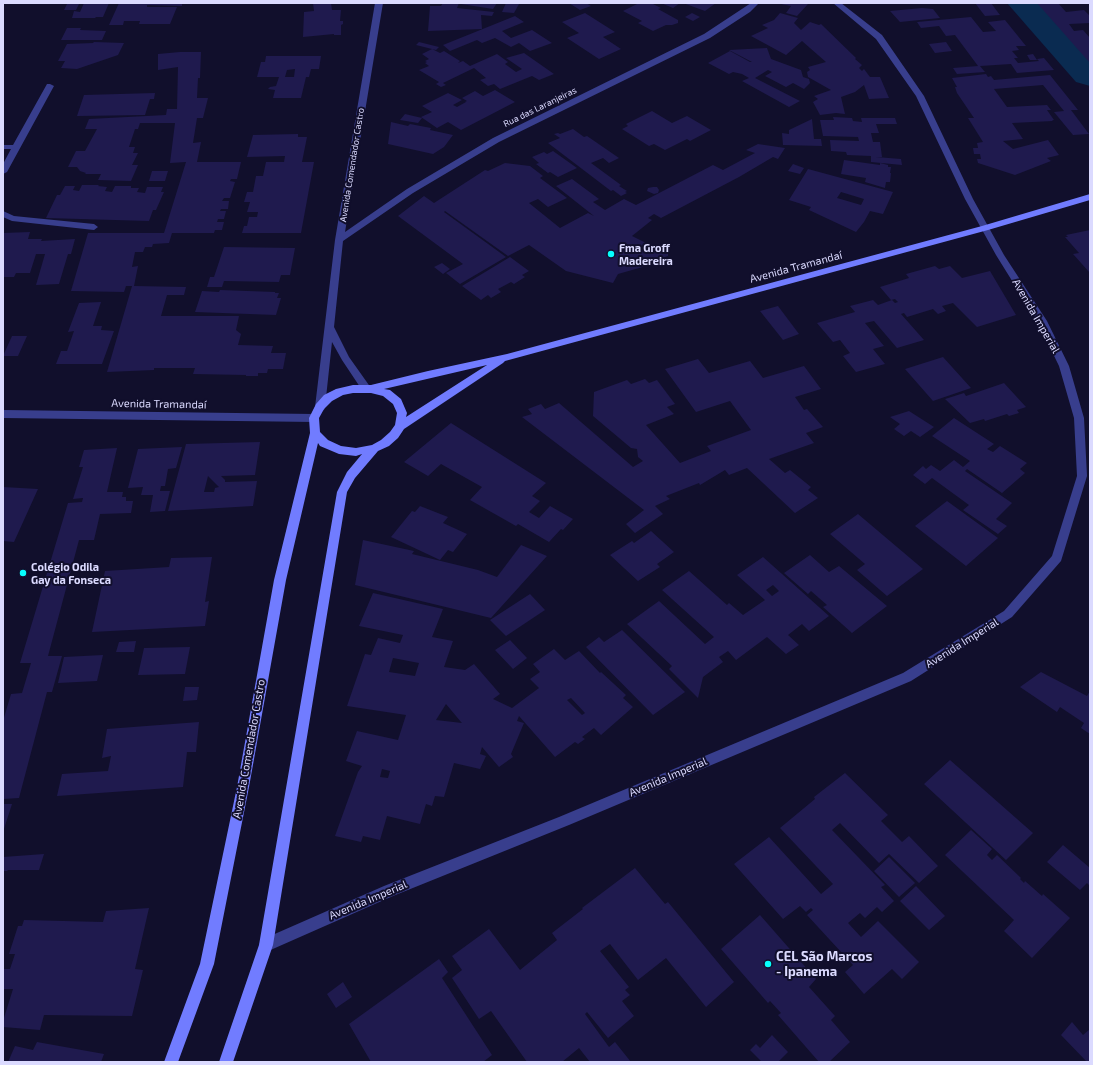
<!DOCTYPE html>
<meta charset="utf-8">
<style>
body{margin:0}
#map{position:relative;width:1093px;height:1065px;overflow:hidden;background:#110f2c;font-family:"Exo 2",sans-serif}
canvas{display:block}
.frame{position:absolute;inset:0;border:4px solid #dbdaff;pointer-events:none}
</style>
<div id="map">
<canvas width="1093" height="1065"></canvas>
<div class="frame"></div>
</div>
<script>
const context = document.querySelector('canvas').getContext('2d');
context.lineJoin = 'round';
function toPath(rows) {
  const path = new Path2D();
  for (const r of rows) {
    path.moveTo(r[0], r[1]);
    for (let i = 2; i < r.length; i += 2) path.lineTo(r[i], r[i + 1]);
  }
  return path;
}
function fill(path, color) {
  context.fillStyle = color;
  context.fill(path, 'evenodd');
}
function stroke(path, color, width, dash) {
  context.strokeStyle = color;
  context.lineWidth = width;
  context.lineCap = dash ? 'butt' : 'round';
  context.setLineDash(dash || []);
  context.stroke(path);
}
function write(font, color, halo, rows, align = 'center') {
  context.font = font + ' "Exo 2",sans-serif';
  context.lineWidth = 4;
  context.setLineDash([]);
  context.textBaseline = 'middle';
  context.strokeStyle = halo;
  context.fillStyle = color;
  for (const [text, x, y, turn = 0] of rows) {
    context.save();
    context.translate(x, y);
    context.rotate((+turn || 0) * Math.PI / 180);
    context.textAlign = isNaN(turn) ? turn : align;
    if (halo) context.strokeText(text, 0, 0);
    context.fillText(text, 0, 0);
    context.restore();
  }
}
const river = toPath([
 [1007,3,1045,3,1090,51,1090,86,1076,82,1007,3]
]);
const building = toPath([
 [84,3,109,3,103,17,96,17,95,18,72,18,74,11,80,12],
 [119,3,182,3,182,6,147,5,147,7,177,7,170,24,139,24,140,21,124,21,123,25,109,25],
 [313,3,331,3,332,10,341,10,340,21,343,21,343,24,341,25,341,35,334,35,334,34,303,37,304,12,314,11],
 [443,3,459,3,457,8,494,12,492,16,481,15,482,29,428,31,430,6,441,6],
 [461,3,497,3,493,9,461,4],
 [506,3,519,4,514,13,502,12],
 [569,3,586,3,591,6,580,10],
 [639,3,651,3,661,8,658,9,678,20,678,23,672,25,666,25,653,31,638,23,642,21,623,11],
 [661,3,680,3,673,8],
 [683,3,716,3,705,11],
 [782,3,806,3,808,4,797,16,786,13,791,6,781,4],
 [975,3,991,3,1000,15,985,16],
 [1037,3,1058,3,1066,12,1084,10,1090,16,1090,23,1069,24,1074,31,1083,30,1090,38,1090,48,1089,48,1090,50,1090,63],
 [67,4,79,4,76,10,64,10],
 [922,8,933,9,940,18,900,22,890,11],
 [585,13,615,32,603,37,621,49,599,59,567,38,579,33,562,22],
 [692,13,700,17,693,21,685,17],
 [780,13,798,18,794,23,801,30,810,22,819,25,821,24,856,58,855,59,862,65,859,68,862,71,864,69,870,77,880,77,889,98,869,99,864,85,855,92,841,97,845,114,836,113,820,115,813,102,818,99,814,96,831,90,808,77,807,72,810,70,808,67,826,62,802,41,786,55,751,36,768,28,762,25,774,20],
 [515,16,524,22,502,31,511,38,532,30,552,43,530,51,519,43,511,47,495,38,482,43,477,40,450,51,443,45],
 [971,17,983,32,996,31,988,22,1005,20,1026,46,1016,46,1019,50,1012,51,1018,58,1014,58,1018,63,1039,61,1037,59,1044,58,1054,70,1017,73,1011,64,980,66,985,72,957,74,953,68,978,66,955,35,946,36,939,26,921,28,917,22],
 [67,28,81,28,80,30,106,31,102,40,61,40],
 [94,42,124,43,118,55,77,69,61,68,65,61,58,61,67,44,93,43],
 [419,42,439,47,436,50,416,45],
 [946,42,952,51,935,53,929,44],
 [767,48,771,59,801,70,803,77,809,79,810,83,804,89,793,83,786,87,765,76,772,72,768,70,755,78,800,101,789,107,742,81,749,78,742,74,733,72,729,74,708,63,730,51,750,62,752,62,729,50],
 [432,49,440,53,444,51,460,61,458,63,463,61,470,66,497,54,508,62,505,64,516,72,522,69,506,58,524,53,554,74,539,80,532,76,500,89,494,84,488,86,480,80,486,78,474,68,443,83,446,85,441,87,436,84,439,82,419,70,429,66,425,63,427,62,425,61,429,59,422,54],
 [180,52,201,52,200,78,198,78,197,98,208,98,203,118,197,118,193,143,201,142,197,162,241,162,237,179,231,179,230,181,235,182,230,198,224,198,222,201,229,201,228,209,221,209,220,211,226,211,224,219,218,219,217,222,224,222,222,230,215,230,214,233,172,233,169,243,153,244,152,247,145,247,143,252,135,252,132,267,138,266,134,286,186,287,184,295,167,295,161,316,239,316,236,330,241,334,238,345,273,346,271,353,286,353,283,369,268,369,267,373,258,373,258,376,246,376,246,375,193,374,195,368,154,368,154,370,107,372,132,286,126,286,124,292,71,291,88,233,164,233,186,162,170,163,175,123,140,123,138,129,135,129,129,147,135,147,133,153,138,153,132,165,138,165,131,181,98,180,101,174,85,174,86,173,80,171,77,167,68,167,76,151,85,151,97,129,85,129,89,119,166,115,167,109,177,109,178,67,158,70,158,54],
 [1033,54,1037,60,1030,60,1027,55],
 [266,56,321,56,319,69,311,69,309,77,306,77,301,98,273,98,275,90,268,89,270,87,276,86,279,77,257,77,261,62,265,62],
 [295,69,294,77,285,77,287,70],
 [986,74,988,77,991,76,994,80,1050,75,1078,110,1071,110,1089,134,1073,135,1054,112,1064,111,1043,85,994,89,1007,107,1047,105,1051,110,1047,110,1054,120,1052,120,1053,121,1012,123,1023,139,1003,141,1013,149,1048,140,1059,155,1047,158,1051,161,1015,175,978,163,977,159,981,159,980,154,974,154,973,148,978,148,977,143,983,142,968,118,974,118,957,93,955,87,957,87,952,78],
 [495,90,515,102,461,130,448,122,437,128,421,117,432,112,422,106,448,93,462,100,453,105,457,107,466,102,465,102,467,101,462,98,475,91,483,96],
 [155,93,154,99,150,99,145,115,77,116,84,95],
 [652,111,672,123,687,116,711,130,690,141,687,139,665,150,654,144,649,146,622,129,628,126,626,124],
 [405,114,422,118,418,123,400,120],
 [833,117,852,118,853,121,862,122,861,118,895,118,897,124,876,124,879,133,871,133,873,142,880,142,882,157,876,157,901,159,902,165,871,162,871,156,847,155,846,152,831,151,830,140,859,141,858,137,823,136,820,120,834,120],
 [812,119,814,139,821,139,822,146,783,145,782,133,789,134,789,130],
 [391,122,408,126,410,124,431,128,430,130,453,135,444,147,433,154,388,144],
 [573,129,584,137,587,136,619,158,609,163,603,158,591,163,621,185,619,186,627,191,625,192,627,193,621,196,613,190,611,191,548,143,560,138,554,134,558,133,560,134],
 [298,134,298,137,307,137,302,162,314,162,301,233,242,233,244,226,247,226,249,217,257,217,258,212,247,212,250,202,244,202,247,192,253,192,256,176,263,176,266,162,284,162,285,156,247,157,253,135],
 [758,144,785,148,778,159,773,157,739,177,661,218,654,214,648,218,652,220,632,236,668,254,668,256,662,258,664,261,618,274,613,283,566,271,529,245,508,256,445,211,444,212,506,257,460,284,446,273,463,264,398,216,424,196,434,203,485,170,488,171,505,163,530,166,543,176,540,178,567,198,548,207,538,199,529,203,560,228,588,213,594,216,556,186,572,179,599,199,593,202,605,210,624,199,636,205,713,165,723,170,755,153,746,150],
 [553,151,577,168,558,177,550,172,548,173,536,164,539,163,532,157,544,152,547,154],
 [844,160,880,165,880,163,888,165,888,167,891,167,890,173,891,173,890,182,886,182,885,188,865,182,866,178,841,174],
 [793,164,804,168,800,174,788,171],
 [808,169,893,192,883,214,870,211,864,222,856,232,809,210,811,207,789,200],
 [841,192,864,199,861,205,837,198],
 [152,171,168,171,165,181,149,181],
 [82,185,99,185,98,186,107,187,105,191,112,192,115,186,131,186,131,188,139,188,137,192,145,193,147,187,163,187,161,192,164,192,156,210,153,210,149,221,46,218,57,195,60,195,65,186,75,186,73,190,79,191],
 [653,187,657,187,659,190,658,193,654,194,647,191,648,188],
 [1090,230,1090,273,1073,254,1079,253,1065,237,1068,237,1066,235],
 [30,232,28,239,42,239,41,241,75,239,71,254,68,254,59,284,36,285,45,254,36,254,30,273,16,273,14,277,3,277,3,233],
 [224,247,295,248,290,275,281,275,279,282,224,281,222,287,207,287,210,277,214,277],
 [510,257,529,271,522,275,525,277,514,284,511,282,498,289,501,292,491,298,488,295,481,300,462,286],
 [442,263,450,269,443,274,434,267],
 [935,266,939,269,950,266,962,278,990,271,1016,315,977,327,953,303,942,306,946,311,938,314,933,309,907,317,904,313,901,314,924,340,897,348,874,321,865,323,884,346,873,349,885,364,856,372,843,356,850,353,840,340,833,342,817,323,855,312,850,306,873,300,878,305,892,300,895,303,898,302,895,299,891,300,880,287,909,278,906,274],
 [220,290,275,292,275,293,279,293,277,298,281,298,276,315,195,312,202,291,219,292],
 [101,302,93,326,102,326,101,330,114,331,102,364,56,364,61,351,67,351,74,331,68,332,79,303],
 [778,306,799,334,783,340,760,311],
 [12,336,27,336,18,356,3,356],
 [943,357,971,388,933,401,905,369],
 [698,359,709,373,750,361,763,378,804,366,821,389,795,397,804,410,807,409,823,427,806,433,814,443,769,459,785,473,790,470,811,487,808,490,818,498,795,513,747,468,729,475,725,470,700,485,699,483,666,496,670,499,655,506,663,514,635,533,626,524,644,510,522,417,532,414,528,409,541,404,545,409,559,403,633,467,643,461,638,457,637,449,631,448,593,416,594,392,627,380,631,384,645,379,649,383,657,380,675,404,667,407,674,414,646,425,680,463,711,451,707,446,751,430,730,401,696,412,665,369],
 [1004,383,1026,407,1017,410,1019,413,1009,416,1007,414,985,421,984,419,970,423,945,399,964,393,966,396],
 [909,411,934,427,920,437,911,431,904,436,894,429,900,424,890,417],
 [954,418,994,444,987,449,993,452,1000,446,1027,463,1020,469,1025,473,1002,493,967,469,965,471,1012,503,996,519,1007,526,998,534,963,510,969,505,932,478,925,484,913,475,923,466,926,469,931,465,940,471,954,460,963,467,970,461,932,436],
 [451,423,546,483,532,496,540,501,529,512,539,518,550,506,573,519,563,530,561,529,549,542,518,524,516,526,470,500,482,487,441,464,428,476,404,462],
 [260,442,255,475,221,476,225,480,225,482,257,481,253,506,168,511,186,444],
 [208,476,219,487,215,488,214,492,204,492],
 [182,447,176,468,168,469,165,486,161,486,160,491,170,491,165,511,150,512,153,495,141,495,143,487,128,488,138,449],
 [117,448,107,492,123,492,122,497,126,497,126,501,133,501,131,513,100,514,94,540,79,540,48,656,62,656,52,692,47,692,19,798,3,799,3,742,4,737,3,737,3,721,11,694,22,693,31,663,20,663,68,503,82,502,83,498,73,499,83,467,79,467,84,450],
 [3,487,38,489,14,542,3,541],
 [947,501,998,538,966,566,915,526],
 [420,506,448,517,443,523,467,534,453,552,448,550,440,560,391,537,412,511,415,512],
 [858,514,923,569,887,596,857,570,865,564,830,534],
 [651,531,674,552,657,564,660,567,638,581,610,555,632,541,634,543],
 [363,540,414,551,412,554,478,570,497,577,521,545,547,556,491,618,355,585],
 [810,555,829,572,839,566,887,606,852,633,823,607,827,605,811,591,808,594,784,573],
 [212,557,205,602,209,601,205,626,92,632,105,571,169,567,171,558],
 [763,557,829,616,809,631,802,624,788,635,799,645,786,654,767,637,736,660,728,651,719,657,723,662,703,677,698,698,669,669,672,666,627,624,659,601,705,644,714,637,662,590,689,571,727,605,729,603,743,615,765,600,737,575],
 [773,585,779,591,772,596,766,590],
 [373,593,443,609,432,637,453,641,444,667,465,670,474,664,500,694,493,699,512,708,539,688,530,679,540,672,533,664,554,649,565,660,579,651,600,673,601,672,626,695,623,698,633,707,601,735,594,728,582,737,585,739,578,744,575,742,555,757,519,716,517,721,524,723,511,754,513,757,499,767,482,747,480,754,486,756,480,769,454,763,444,797,435,796,432,806,426,804,420,824,387,816,380,840,363,836,361,842,335,836,358,772,362,766,346,761,357,731,398,740,406,715,347,706,365,654,371,655,378,638,400,643,403,635,359,626],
 [393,658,419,663,415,676,389,672],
 [571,698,585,713,582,715,567,700],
 [446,704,461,722,462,723,436,720],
 [382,769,390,771,388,778,380,777],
 [530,594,545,610,506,636,490,620],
 [622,630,685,692,653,715,586,647,599,637,604,642],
 [510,640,527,658,513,669,495,650],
 [136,641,134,652,116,652,119,642],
 [190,647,185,674,138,675,144,648],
 [103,655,97,681,58,683,64,657],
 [1041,672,1087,696,1090,691,1090,734,1081,728,1084,723,1060,707,1057,712,1020,687],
 [185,687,199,687,197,700,183,701],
 [199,722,196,752,187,752,183,787,57,796,62,774,108,771,111,756,102,758,107,729],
 [950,760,1033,833,1006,860,924,784],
 [845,773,888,815,881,821,902,842,909,836,938,866,919,883,889,854,879,863,840,823,832,830,885,885,881,887,894,901,882,912,877,907,865,918,860,913,848,923,861,937,878,921,919,962,902,979,892,969,864,994,845,972,853,965,807,915,813,910,811,908,806,912,800,906,783,919,734,864,769,837,821,894,833,884,780,828,815,799,814,797],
 [3,804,12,804,3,832],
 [971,830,992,849,987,855,992,860,997,855,1021,878,1020,879,1024,883,1025,881,1042,896,1043,894,1070,918,1032,958,1004,931,1014,920,945,855],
 [1063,845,1090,868,1090,886,1087,883,1080,890,1047,862],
 [44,854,39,870,8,870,7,871,3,871,3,857],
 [889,857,915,883,899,897,874,871],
 [635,868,665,904,668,902,734,982,706,1007,666,958,638,980,610,944,600,951,629,987,625,990,630,995,622,1001,634,1016,608,1038,587,1012,585,1014,609,1047,615,1042,631,1062,590,1062,579,1048,562,1062,527,1062,491,1011,479,1019,452,978,462,970,452,956,489,929,520,970,557,940,552,933,583,909,582,908],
 [916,886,945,916,929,930,900,901],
 [149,908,135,969,143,970,132,1016,44,1015,40,1030,3,1027,3,1021,13,989,3,989,3,969,10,969,15,954,9,954,18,926,22,926,24,920,103,922,106,911],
 [760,915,816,979,809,987,835,1016,831,1020,850,1042,829,1062,819,1062,778,1015,781,1013,770,1001,768,1003,721,949],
 [439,959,448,972,442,978,492,1055,483,1062,371,1062,349,1024],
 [343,982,352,997,336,1008,327,994],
 [1072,1022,1083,1035,1090,1029,1090,1062,1087,1062,1061,1035],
 [772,1035,788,1052,778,1062,762,1062,750,1050,756,1044,760,1048],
 [37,1042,104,1054,101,1062,8,1062,15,1046,33,1050]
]);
const minor = toPath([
 [375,3,383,3,345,232,407,189,493,138,704,34,751,3,759,3,750,12,710,38,499,142,413,193,343,241,334,327,349,357,371,388,366,392,362,390,342,360,332,342,325,407,324,410,320,411,316,410,315,407,335,240,375,3],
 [833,3,841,3,882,35,924,96,973,199,1004,255,1047,321,1069,366,1084,418,1087,476,1061,561,1012,617,911,681,569,825,393,896,266,952,261,950,259,945,261,940,384,886,559,817,903,673,1004,611,1052,556,1077,476,1074,418,1059,366,1037,321,996,255,965,199,916,96,876,39,833,3],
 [47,84,50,84,54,86,7,172,3,174,3,164,11,149,3,149,3,145,13,145,47,84],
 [3,211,14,216,94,224,98,227,94,230,12,221,3,217,3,211]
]);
const tertiary = toPath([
 [3,410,314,414,318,415,319,418,318,421,314,422,3,418,3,410]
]);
const secondary = toPath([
 [1090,194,1090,200,988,230,505,361,503,363,404,429,398,438,389,446,378,451,355,478,347,492,273,945,233,1062,219,1062,259,945,337,492,347,472,362,454,356,456,339,454,320,446,318,443,286,580,249,787,214,964,178,1062,164,1062,200,964,237,787,274,580,310,433,309,418,316,404,324,395,336,389,353,385,371,385,428,371,507,354,982,226,1090,194],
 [487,365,406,417,407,413,401,399,390,390,384,389,487,365],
 [353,393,371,393,383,396,393,404,397,413,395,425,390,432,381,440,372,445,356,448,341,446,328,440,320,432,319,418,324,409,332,401,343,395,353,393]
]);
const markers = [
 [611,254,4,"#06fffe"],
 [23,573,4,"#06fffe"],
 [768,964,4,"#06fffe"]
];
const farStreetnames = [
 ["Rua das Laranjeiras",540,107,-26],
 ["Avenida Comendador Castro",352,165,-81]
];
const poiNames = [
 ["Fma Groff",619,248],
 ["Madereira",619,261],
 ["Colégio Odila",31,567],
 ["Gay da Fonseca",31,580]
];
const streetNames = [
 ["Avenida Tramandaí",796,267,-15],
 ["Avenida Imperial",1036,316,60],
 ["Avenida Tramandaí",159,404,1],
 ["Avenida Imperial",962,643,-32],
 ["Avenida Comendador Castro",249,749,-80],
 ["Avenida Imperial",668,777,-23],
 ["Avenida Imperial",368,900,-23]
];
const nearPoinames = [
 ["CEL São Marcos",776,957],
 ["- Ipanema",776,972]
];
fill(river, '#0a2b51');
fill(building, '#1f1a4e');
fill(minor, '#383e8d');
fill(tertiary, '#383e8d');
fill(secondary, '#717cff');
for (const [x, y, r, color] of markers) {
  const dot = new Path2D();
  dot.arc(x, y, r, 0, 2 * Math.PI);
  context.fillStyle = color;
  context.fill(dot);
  stroke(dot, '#110f2c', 1.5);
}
write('9px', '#dbdaff', '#110f2c', farStreetnames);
write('bold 11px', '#dbdaff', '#110f2c', poiNames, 'left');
write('11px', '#dbdaff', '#110f2c', streetNames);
write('bold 13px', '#dbdaff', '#110f2c', nearPoinames, 'left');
</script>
